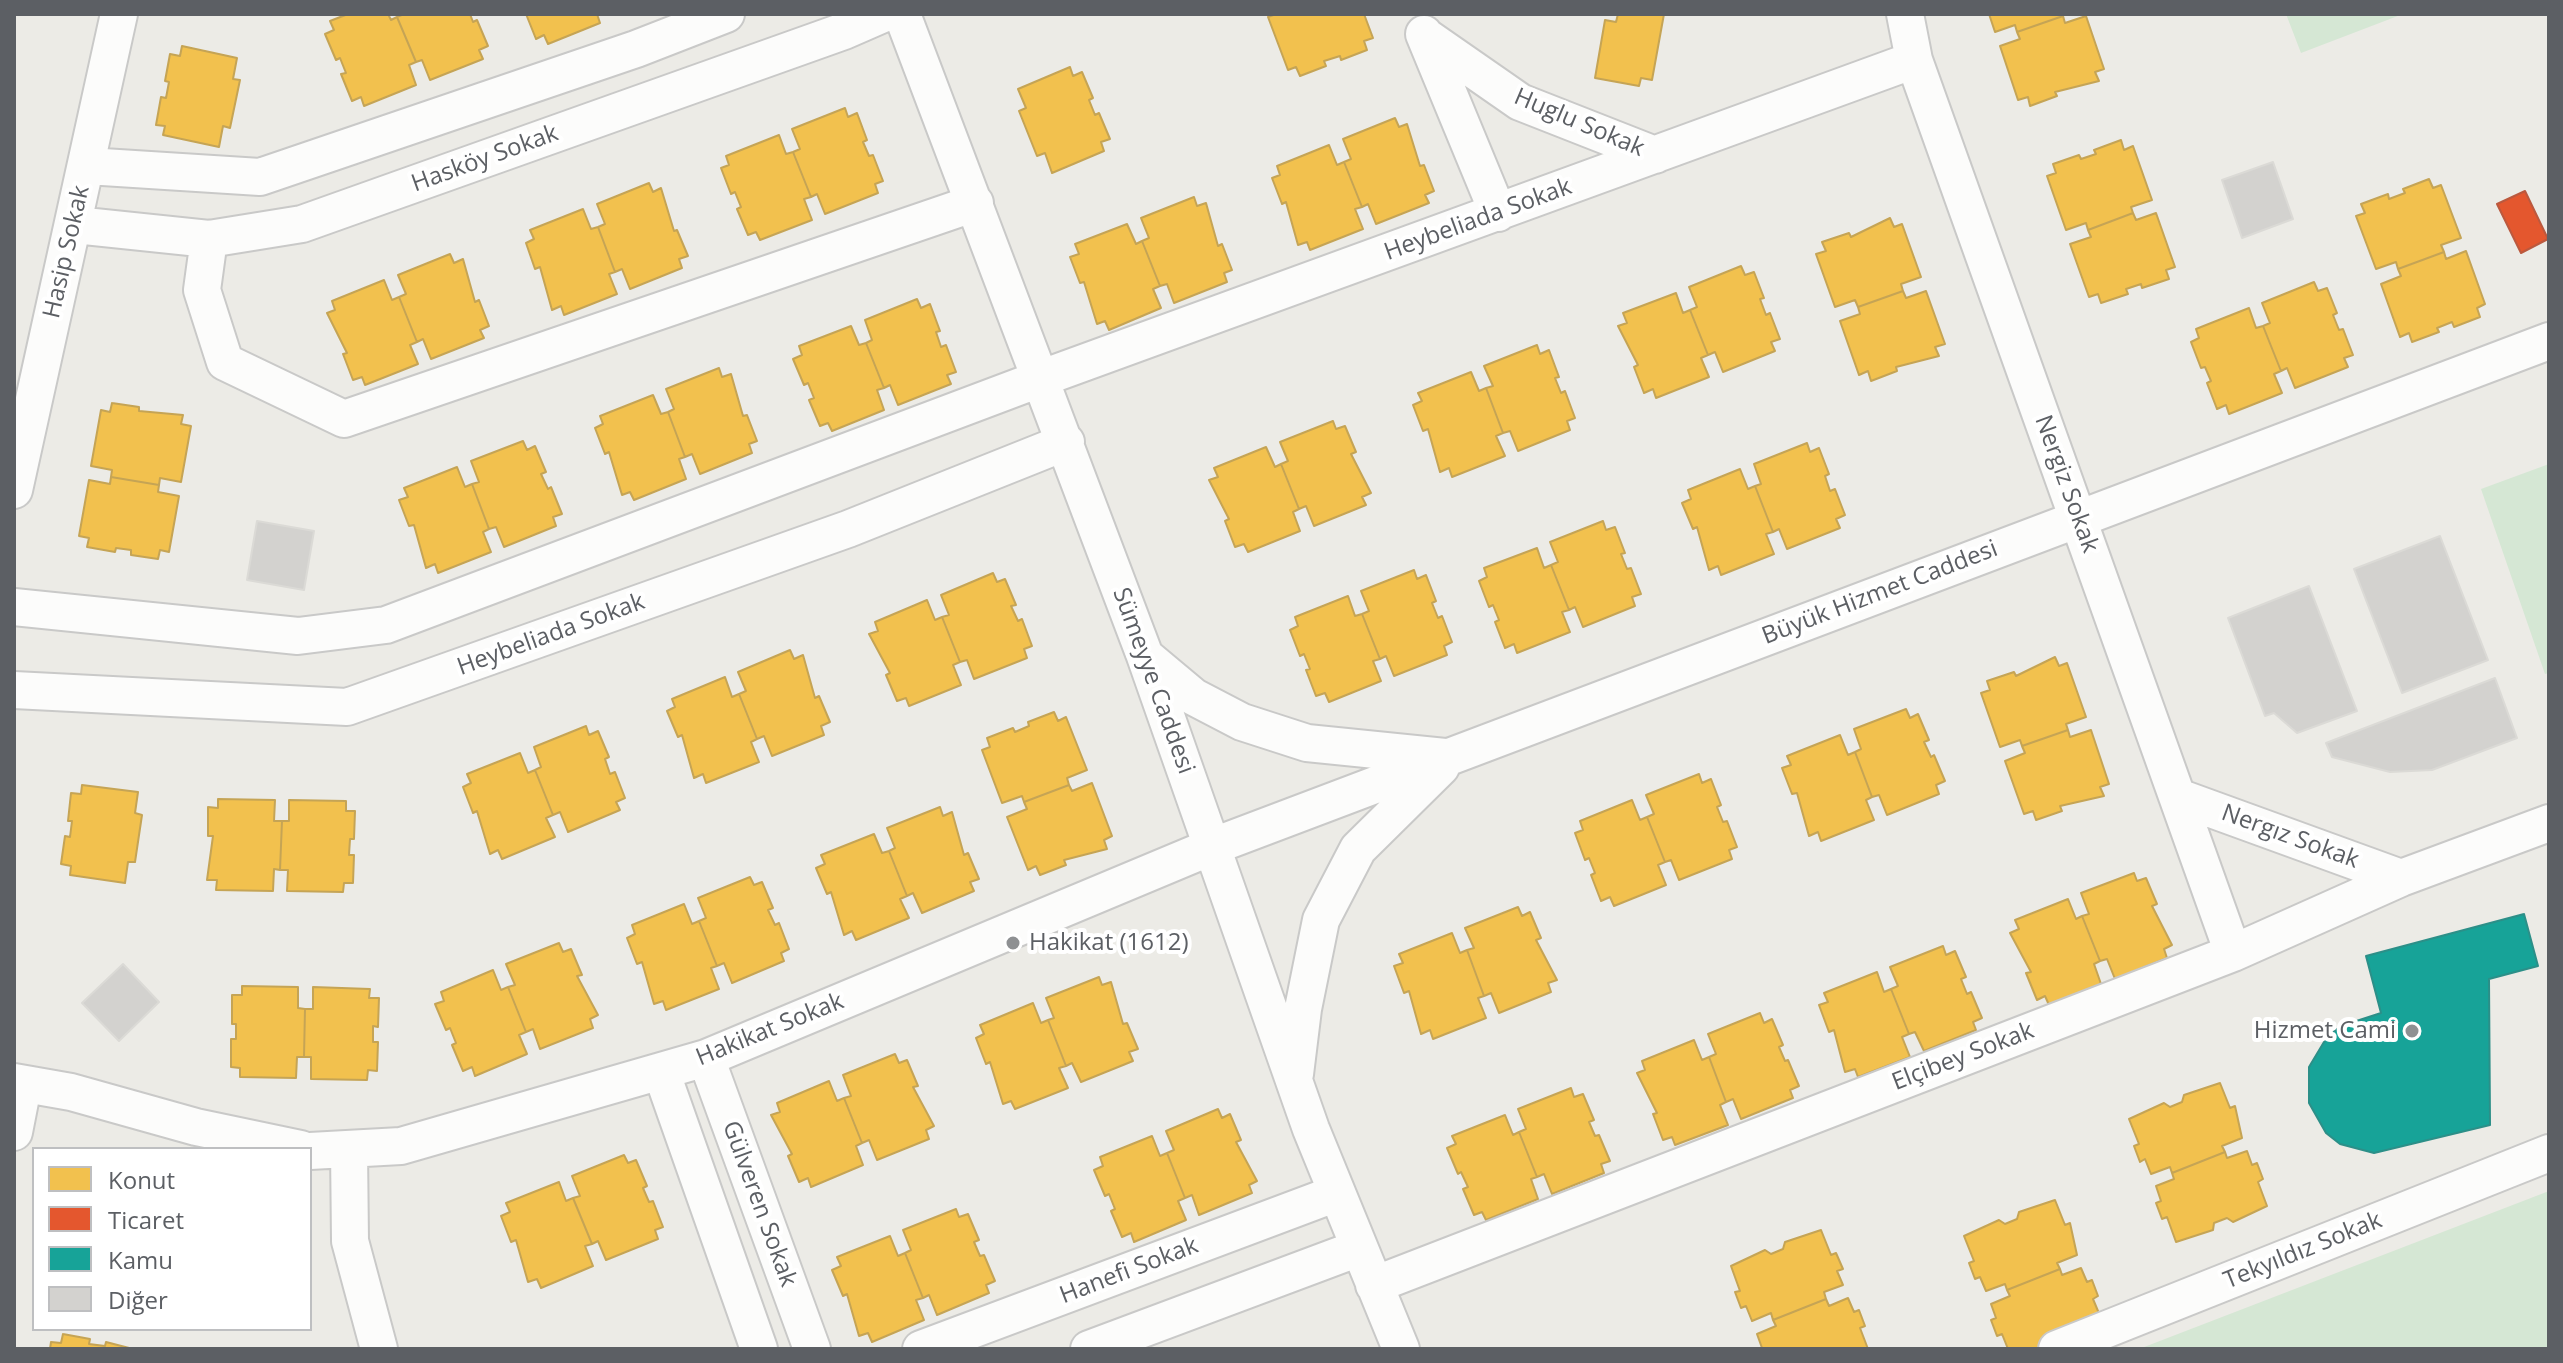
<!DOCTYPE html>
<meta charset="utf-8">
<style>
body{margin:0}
#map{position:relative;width:2563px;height:1363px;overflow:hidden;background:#ecebe6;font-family:"Open Sans",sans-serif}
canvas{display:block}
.frame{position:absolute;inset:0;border:16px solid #5c5f64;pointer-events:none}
.legend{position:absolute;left:32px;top:1147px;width:280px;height:184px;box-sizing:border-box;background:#fff;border:2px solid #bebfc1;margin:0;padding:10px 14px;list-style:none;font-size:24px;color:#5c5f64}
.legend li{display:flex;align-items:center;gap:16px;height:40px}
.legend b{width:40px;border:2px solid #bebfc1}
</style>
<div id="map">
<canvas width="2563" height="1363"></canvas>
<div class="frame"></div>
<ul class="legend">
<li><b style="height:22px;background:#f2c14e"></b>Konut</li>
<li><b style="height:22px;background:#e4572e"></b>Ticaret</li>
<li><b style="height:22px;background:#17a398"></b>Kamu</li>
<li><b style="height:22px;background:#d3d2cf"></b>Diğer</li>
</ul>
</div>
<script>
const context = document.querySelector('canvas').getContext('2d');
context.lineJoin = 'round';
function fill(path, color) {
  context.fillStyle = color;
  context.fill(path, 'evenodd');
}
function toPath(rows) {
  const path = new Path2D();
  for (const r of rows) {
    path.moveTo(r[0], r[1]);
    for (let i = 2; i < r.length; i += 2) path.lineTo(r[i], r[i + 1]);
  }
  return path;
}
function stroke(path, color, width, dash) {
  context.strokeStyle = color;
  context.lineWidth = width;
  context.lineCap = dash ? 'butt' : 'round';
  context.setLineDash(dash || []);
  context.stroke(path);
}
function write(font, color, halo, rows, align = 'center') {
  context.font = font + ' "Open Sans",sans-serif';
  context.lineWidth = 8;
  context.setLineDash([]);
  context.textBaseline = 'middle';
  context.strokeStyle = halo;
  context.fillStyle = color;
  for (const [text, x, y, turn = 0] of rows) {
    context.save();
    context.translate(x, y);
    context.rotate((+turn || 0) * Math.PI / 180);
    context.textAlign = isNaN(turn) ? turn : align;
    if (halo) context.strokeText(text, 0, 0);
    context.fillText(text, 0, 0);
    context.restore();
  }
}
const green = toPath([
 [2286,14,2403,14,2301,53],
 [2549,464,2549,673,2545,674,2481,489],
 [2549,1191,2549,1349,2139,1349]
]);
const homes = toPath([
 [348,14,388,14,391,20,397,17,416,62,409,65,416,85,364,106,361,97,352,101,341,74,346,73,340,58,336,60,325,34,334,30,330,21,348,14],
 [470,14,473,22,477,20,488,46,479,50,483,59,430,80,422,60,416,62,397,17,404,14,470,14],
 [526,14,597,14,600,23,548,44,544,35,536,39,526,14],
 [1276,14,1364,14,1373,38,1364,41,1367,50,1341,60,1340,56,1324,61,1326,66,1300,76,1296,67,1288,70,1268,17,1276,14],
 [1618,14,1664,14,1652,80,1641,78,1639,86,1595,78,1605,20,1616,22,1618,14],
 [1989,14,2062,14,2063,16,2017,32,2015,25,1995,32,1989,14],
 [2063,16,2065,23,2086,16,2104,69,2095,72,2099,81,2055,92,2057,96,2030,106,2028,97,2018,100,2000,46,2020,39,2017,32,2063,16],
 [182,46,237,58,233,79,240,80,230,128,223,126,219,147,163,135,165,126,156,125,161,97,166,98,169,82,165,81,170,54,180,56,182,46],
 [1070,67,1073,76,1082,72,1093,98,1089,100,1095,115,1099,113,1110,139,1101,142,1104,151,1052,173,1045,153,1037,156,1019,111,1026,108,1018,89,1070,67],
 [845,108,848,117,857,113,867,140,863,142,869,156,873,155,883,181,875,184,878,193,825,214,817,194,811,197,793,152,800,149,792,129,845,108],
 [1395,118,1399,127,1407,124,1420,166,1424,165,1434,191,1425,195,1429,203,1376,224,1368,204,1362,207,1344,162,1351,159,1343,139,1395,118],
 [779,135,786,154,793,152,811,197,804,199,812,220,760,240,756,232,748,235,737,209,741,207,735,192,731,194,721,168,729,165,726,156,779,135],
 [2121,140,2124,150,2133,146,2152,200,2131,207,2133,213,2088,230,2086,223,2066,230,2047,176,2056,173,2053,164,2079,155,2081,159,2096,154,2094,150,2121,140],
 [1329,145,1337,165,1344,162,1362,207,1355,209,1363,229,1310,250,1307,242,1298,245,1286,202,1282,204,1272,178,1280,175,1277,166,1329,145],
 [2429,179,2433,188,2441,185,2461,238,2441,245,2444,252,2398,269,2396,262,2376,269,2356,216,2365,213,2361,204,2388,194,2389,199,2405,193,2403,189,2429,179],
 [649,183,653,192,661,188,674,231,677,230,688,256,679,259,682,268,630,289,622,269,615,272,598,227,605,224,597,204,649,183],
 [1194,197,1197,206,1206,203,1218,246,1222,244,1232,270,1224,273,1227,282,1174,303,1167,284,1160,286,1142,241,1149,238,1141,218,1194,197],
 [583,209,591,229,598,227,615,272,609,274,617,294,564,315,561,306,552,310,540,267,535,269,526,243,534,239,530,230,583,209],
 [2133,213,2136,220,2156,213,2175,267,2166,270,2169,279,2142,288,2141,284,2126,289,2128,294,2101,303,2098,294,2089,297,2070,244,2091,237,2088,230,2133,213],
 [1890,218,1894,227,1902,224,1921,277,1901,284,1903,291,1858,307,1855,300,1835,307,1816,254,1826,251,1822,242,1849,233,1851,237,1890,218],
 [1127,224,1136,244,1142,241,1160,286,1153,289,1161,308,1109,330,1105,321,1097,324,1084,282,1080,283,1070,257,1079,254,1075,244,1127,224],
 [2466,251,2485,304,2477,308,2480,317,2454,327,2452,322,2437,328,2439,332,2412,342,2409,333,2400,337,2381,284,2401,276,2398,269,2444,252,2446,259,2466,251],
 [450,254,454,263,463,259,475,302,479,300,489,326,480,330,484,338,431,359,423,339,417,342,399,297,406,294,398,275,450,254],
 [1741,266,1745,275,1754,272,1764,298,1760,299,1766,315,1770,313,1780,339,1771,342,1775,351,1723,372,1715,352,1708,355,1690,310,1697,307,1689,287,1741,266],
 [384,280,392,300,399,297,417,342,410,345,418,364,365,385,362,377,353,380,343,354,347,353,327,313,335,310,332,301,384,280],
 [2314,282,2318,291,2327,288,2337,313,2333,315,2339,330,2343,329,2353,355,2344,358,2348,367,2295,388,2287,368,2281,371,2263,326,2270,323,2262,303,2314,282],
 [1903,291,1906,298,1926,291,1945,344,1935,347,1939,356,1896,367,1897,371,1871,381,1868,371,1859,375,1840,321,1860,314,1858,307,1903,291],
 [1676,293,1683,313,1690,310,1708,355,1701,358,1709,377,1656,398,1653,389,1644,393,1634,367,1638,365,1618,326,1627,323,1623,313,1676,293],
 [917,299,921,308,930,304,940,331,936,332,941,347,946,345,956,372,947,375,951,384,898,405,890,385,884,388,866,343,872,340,865,320,917,299],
 [2249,308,2256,328,2263,326,2281,371,2274,374,2282,393,2229,414,2226,405,2217,409,2207,383,2211,381,2205,367,2201,368,2191,342,2199,338,2196,329,2249,308],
 [851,326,859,345,866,343,884,388,877,390,884,410,832,431,828,423,820,426,809,400,814,398,808,383,804,385,793,359,802,355,799,346,851,326],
 [1537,345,1540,354,1549,350,1559,377,1555,378,1561,393,1565,391,1575,418,1567,421,1570,430,1518,451,1510,431,1503,433,1486,388,1493,386,1484,366,1537,345],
 [719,368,722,377,731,374,743,416,747,415,757,441,749,444,752,453,700,474,692,454,685,457,668,412,674,409,666,389,719,368],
 [1471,372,1479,391,1486,388,1503,433,1496,436,1505,456,1452,477,1449,468,1440,472,1428,429,1423,431,1413,405,1422,401,1418,393,1471,372],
 [653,395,661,414,668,412,685,457,679,459,686,479,634,500,630,492,622,495,609,452,605,454,595,428,603,424,600,416,653,395],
 [112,403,139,407,139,411,183,415,181,424,191,426,181,482,160,478,159,485,111,477,112,470,91,466,101,410,110,412,112,403],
 [1333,421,1336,429,1345,426,1356,452,1351,454,1371,493,1362,497,1366,505,1314,526,1306,506,1299,509,1281,464,1288,461,1280,442,1333,421],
 [523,441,527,450,535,446,546,472,541,474,548,489,551,487,562,514,553,517,556,526,504,547,496,527,489,529,472,484,479,482,471,461,523,441],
 [1807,443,1810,452,1819,448,1829,474,1825,476,1830,491,1835,489,1845,515,1836,519,1840,528,1787,549,1779,529,1773,532,1755,486,1761,484,1754,464,1807,443],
 [1266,447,1275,467,1281,464,1299,509,1293,512,1300,531,1248,552,1244,544,1235,547,1225,521,1229,519,1209,480,1218,477,1214,468,1266,447],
 [457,467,465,487,472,484,489,529,483,532,491,552,438,573,435,564,426,568,414,525,409,526,399,500,408,497,404,488,457,467],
 [1740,469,1748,489,1755,486,1773,532,1766,534,1774,554,1721,575,1718,566,1709,570,1697,527,1693,529,1682,503,1691,499,1688,490,1740,469],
 [111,477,159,485,158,492,179,496,169,552,160,550,158,559,131,555,131,550,116,548,115,552,87,547,89,538,79,536,89,480,110,484,111,477],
 [1603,521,1606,530,1615,527,1625,553,1621,554,1627,569,1631,568,1641,594,1632,597,1635,606,1583,627,1575,607,1569,610,1551,565,1558,562,1550,542,1603,521],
 [1537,548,1544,568,1551,565,1569,610,1562,612,1570,632,1517,653,1514,644,1505,648,1495,622,1499,620,1493,605,1489,607,1479,581,1487,577,1484,568,1537,548],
 [1414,570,1417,579,1426,575,1436,601,1432,603,1438,618,1442,616,1452,642,1444,646,1447,655,1394,676,1386,656,1380,659,1362,614,1369,611,1361,591,1414,570],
 [993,573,997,582,1005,579,1016,605,1011,606,1018,621,1022,619,1032,646,1024,649,1027,658,974,679,967,660,960,662,942,617,949,615,941,595,993,573],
 [1348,596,1355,616,1362,614,1380,659,1373,661,1381,681,1329,702,1325,693,1316,696,1306,670,1310,669,1304,654,1300,656,1290,630,1298,626,1295,617,1348,596],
 [927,600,935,620,942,617,960,662,953,665,961,685,909,706,906,698,897,701,886,675,890,673,869,634,878,631,875,622,927,600],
 [790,650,794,659,803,655,815,698,819,696,830,722,821,726,824,735,772,756,764,736,757,739,739,694,746,691,738,672,790,650],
 [2055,657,2059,666,2067,663,2086,717,2066,724,2068,730,2022,746,2020,740,2000,747,1981,693,1990,690,1987,681,2014,672,2016,676,2055,657],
 [725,677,732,697,739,694,757,739,751,742,759,762,706,783,703,774,694,778,682,735,678,737,667,711,675,707,672,699,725,677],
 [1906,709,1910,718,1918,714,1929,740,1924,742,1931,757,1934,755,1945,781,1936,785,1939,794,1887,815,1879,795,1872,797,1855,752,1861,749,1854,729,1906,709],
 [1054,712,1058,721,1066,717,1087,770,1067,778,1069,785,1024,802,1022,796,1002,803,982,750,990,747,987,738,1013,728,1015,732,1029,726,1028,722,1054,712],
 [586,726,589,735,598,731,609,757,605,759,610,774,615,772,625,798,616,802,620,810,568,832,560,812,553,815,535,770,541,767,534,747,586,726],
 [2068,730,2070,737,2091,730,2109,784,2100,787,2104,796,2060,806,2062,811,2036,820,2033,811,2024,814,2005,761,2025,753,2022,746,2068,730],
 [1840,735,1848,755,1855,752,1872,797,1866,800,1874,820,1821,841,1818,832,1809,836,1797,793,1792,794,1782,768,1791,765,1787,756,1840,735],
 [520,753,528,773,535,770,553,815,546,818,555,837,502,859,498,850,490,854,477,811,473,813,463,787,471,783,467,774,520,753],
 [1699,774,1702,783,1711,779,1721,805,1717,807,1723,822,1727,821,1737,847,1729,850,1732,859,1679,880,1671,860,1665,862,1647,817,1654,814,1646,795,1699,774],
 [1092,783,1112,836,1104,840,1107,849,1064,860,1066,865,1040,875,1036,866,1028,870,1007,817,1027,809,1024,802,1069,785,1072,791,1092,783],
 [82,785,138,792,135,813,142,815,135,862,128,862,125,883,70,875,71,866,61,864,65,836,70,837,72,821,68,821,71,793,81,794,82,785],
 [218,799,275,800,274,821,282,821,280,870,274,869,273,891,216,890,217,880,207,880,213,836,208,836,208,807,218,808,218,799],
 [289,800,346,801,346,811,355,811,354,839,350,839,349,855,354,855,353,883,344,883,343,892,287,891,288,870,280,870,282,821,289,821,289,800],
 [1632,800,1640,820,1647,817,1665,862,1658,865,1666,885,1614,906,1610,897,1601,901,1591,875,1595,873,1589,858,1585,860,1575,833,1583,830,1580,821,1632,800],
 [940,807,943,816,952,812,964,855,968,853,979,879,970,882,974,891,922,913,913,893,907,896,889,851,895,848,887,828,940,807],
 [874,834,882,853,889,851,907,896,900,899,909,918,856,940,852,931,844,935,831,892,827,894,816,868,825,864,821,855,874,834],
 [2134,873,2137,881,2146,878,2157,904,2152,906,2172,945,2164,949,2167,958,2115,979,2107,959,2100,961,2082,916,2089,914,2081,893,2134,873],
 [750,877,754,885,762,882,773,908,768,910,775,925,779,923,789,949,781,953,784,961,732,983,724,963,717,966,699,921,706,918,698,898,750,877],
 [2068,899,2076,919,2082,916,2100,961,2094,964,2101,984,2049,1005,2045,996,2037,1000,2026,973,2031,972,2010,933,2019,929,2015,920,2068,899],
 [684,904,692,924,699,921,717,966,711,968,719,989,666,1010,663,1001,654,1004,642,962,637,964,627,938,635,934,632,925,684,904],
 [1518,907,1522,916,1530,912,1541,938,1536,940,1557,980,1548,983,1551,992,1499,1013,1491,993,1484,996,1467,950,1474,948,1465,928,1518,907],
 [1452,933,1460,953,1467,950,1484,996,1478,998,1486,1018,1433,1039,1430,1030,1421,1034,1409,991,1404,993,1394,966,1403,963,1399,954,1452,933],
 [559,943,563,952,571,949,582,975,577,976,598,1015,590,1019,593,1028,540,1049,533,1029,526,1032,508,987,515,985,506,964,559,943],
 [1943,946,1946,955,1955,951,1966,977,1961,979,1967,994,1971,992,1982,1018,1973,1022,1976,1030,1924,1051,1915,1032,1909,1034,1891,989,1898,986,1890,967,1943,946],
 [493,970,501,990,508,987,526,1032,519,1035,527,1054,475,1076,472,1067,463,1071,452,1045,456,1043,450,1028,446,1030,435,1004,444,1001,441,992,493,970],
 [1877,972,1884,992,1891,989,1909,1034,1902,1037,1910,1057,1858,1077,1855,1069,1845,1072,1834,1030,1829,1032,1819,1005,1828,1002,1824,993,1877,972],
 [1099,977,1102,985,1111,982,1123,1024,1127,1023,1138,1049,1129,1052,1133,1061,1081,1082,1072,1063,1066,1066,1048,1020,1054,1018,1046,998,1099,977],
 [242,986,298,987,298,1008,305,1009,304,1057,297,1057,296,1078,240,1077,240,1068,231,1067,231,1039,236,1039,236,1024,232,1024,232,995,242,995,242,986],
 [313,987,370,989,369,998,379,998,378,1027,373,1026,373,1042,378,1042,377,1071,368,1070,367,1080,311,1079,311,1057,304,1057,305,1009,313,1009,313,987],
 [1033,1003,1041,1023,1048,1020,1066,1066,1059,1068,1068,1088,1015,1109,1011,1101,1003,1104,990,1062,986,1064,976,1038,984,1034,980,1025,1033,1003],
 [1760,1013,1764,1023,1772,1019,1783,1045,1779,1047,1785,1061,1788,1060,1799,1086,1790,1090,1793,1098,1741,1119,1733,1099,1726,1102,1709,1057,1716,1054,1708,1034,1760,1013],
 [1694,1040,1702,1060,1709,1057,1726,1102,1720,1105,1728,1125,1675,1145,1672,1137,1663,1140,1653,1114,1657,1113,1637,1073,1645,1070,1642,1061,1694,1040],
 [895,1054,899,1063,907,1060,918,1086,913,1087,934,1126,926,1130,929,1139,877,1160,869,1140,862,1143,844,1098,851,1096,843,1075,895,1054],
 [829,1081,837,1101,844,1098,862,1143,856,1146,863,1165,811,1187,808,1178,799,1182,788,1156,792,1154,771,1115,780,1112,777,1103,829,1081],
 [2220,1083,2230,1108,2235,1106,2242,1138,2222,1146,2225,1152,2172,1173,2170,1167,2151,1174,2145,1159,2140,1162,2134,1146,2139,1144,2129,1119,2164,1103,2170,1107,2182,1102,2184,1095,2220,1083],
 [1571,1088,1574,1097,1583,1094,1594,1120,1589,1122,1595,1136,1599,1135,1610,1161,1601,1164,1604,1173,1552,1194,1544,1174,1537,1177,1519,1132,1526,1129,1518,1109,1571,1088],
 [1218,1109,1222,1118,1230,1114,1241,1140,1236,1142,1257,1181,1249,1185,1252,1193,1199,1215,1192,1195,1185,1198,1167,1153,1174,1150,1166,1131,1218,1109],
 [1505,1115,1513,1135,1519,1132,1537,1177,1531,1179,1538,1199,1486,1220,1482,1212,1474,1215,1463,1189,1468,1187,1461,1172,1458,1174,1447,1148,1456,1144,1452,1136,1505,1115],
 [1152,1136,1160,1156,1167,1153,1185,1198,1178,1201,1186,1220,1134,1242,1131,1233,1122,1237,1111,1211,1115,1209,1109,1194,1105,1196,1094,1170,1103,1166,1100,1157,1152,1136],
 [2247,1151,2252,1165,2257,1163,2263,1179,2258,1182,2267,1206,2233,1222,2227,1218,2214,1223,2213,1230,2176,1242,2167,1217,2162,1219,2156,1203,2161,1201,2156,1186,2174,1179,2172,1173,2225,1152,2227,1158,2247,1151],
 [624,1155,628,1163,636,1160,647,1186,643,1188,649,1202,653,1201,663,1227,655,1230,658,1239,606,1260,598,1241,592,1244,573,1198,580,1196,572,1176,624,1155],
 [559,1182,566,1201,573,1198,592,1244,585,1246,593,1266,541,1288,537,1279,528,1282,516,1240,511,1242,501,1216,510,1212,506,1203,559,1182],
 [2055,1200,2065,1225,2070,1223,2077,1255,2057,1263,2060,1269,2007,1290,2005,1284,1986,1291,1980,1277,1975,1279,1969,1263,1974,1261,1964,1236,1999,1220,2005,1224,2017,1219,2019,1212,2055,1200],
 [956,1209,959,1217,968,1214,979,1240,974,1242,980,1256,984,1255,995,1281,986,1285,989,1293,937,1315,929,1295,923,1298,905,1253,911,1250,903,1230,956,1209],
 [1821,1230,1831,1255,1836,1253,1843,1269,1837,1271,1843,1285,1824,1292,1826,1299,1773,1320,1771,1313,1752,1321,1746,1306,1741,1308,1735,1292,1740,1291,1731,1266,1765,1250,1771,1254,1783,1249,1785,1242,1821,1230],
 [890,1236,898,1256,905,1253,923,1298,916,1300,924,1320,872,1342,868,1333,859,1336,847,1294,843,1296,832,1270,841,1266,837,1257,890,1236],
 [2081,1268,2087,1282,2092,1280,2098,1296,2093,1299,2103,1323,2042,1349,2008,1349,2002,1334,1997,1336,1991,1320,1996,1318,1991,1304,2010,1296,2007,1290,2060,1269,2062,1275,2081,1268],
 [1848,1298,1854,1312,1859,1310,1865,1326,1860,1328,1868,1349,1759,1349,1762,1348,1757,1334,1776,1326,1773,1320,1826,1299,1829,1306,1848,1298],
 [63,1334,90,1339,89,1344,105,1346,106,1342,133,1349,50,1349,51,1342,61,1343,63,1334]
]);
const shops = toPath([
 [2525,191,2548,239,2521,253,2497,204,2525,191]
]);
const public = toPath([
 [2524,914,2538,966,2489,979,2490,1125,2374,1153,2340,1144,2326,1133,2309,1103,2309,1067,2327,1037,2341,1026,2381,1013,2366,956,2524,914]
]);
const building = toPath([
 [2273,162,2293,219,2242,238,2222,180,2273,162],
 [257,521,314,531,304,590,247,580,257,521],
 [2440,536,2488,660,2402,693,2354,569,2440,536],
 [2309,586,2357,711,2297,733,2274,713,2265,716,2228,618,2309,586],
 [2495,678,2517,738,2432,770,2390,772,2332,757,2326,743,2495,678],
 [123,964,159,1002,119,1041,82,1003,123,964]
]);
const minor = toPath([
 [902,14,1145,656,1311,1129,1401,1349],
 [1905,14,1914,60,2233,953],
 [1424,34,1498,213],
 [1425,36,1520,102,1655,155],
 [87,166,260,177,636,49,726,14],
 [75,225,209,239,302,224,844,31,883,14],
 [209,239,202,290,225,362,344,419,975,203],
 [14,490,119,14],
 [14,607,298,636,386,625,1042,378,1914,60],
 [1145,656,1194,697,1242,722,1307,743,1445,757],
 [14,690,347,707,848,529,1066,442],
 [2178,797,2401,878],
 [706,1058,812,1349],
 [661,1071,759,1349],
 [1295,1074,1303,1009,1321,920,1358,849,1441,767],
 [14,1082,71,1092,196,1127,301,1149],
 [14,1132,23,1086],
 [349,1149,350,1241,379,1349],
 [310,1151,401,1146,706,1058,1211,847,2549,341],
 [1374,1285,2233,953,2401,878,2549,823],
 [921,1349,1337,1193],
 [1089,1349,1359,1248],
 [2057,1349,2549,1153]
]);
const markers = [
 [1013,943,8,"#8e9092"],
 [2412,1031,8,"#8e9092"]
];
const streetNames = [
 ["Huglu Sokak",1579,123,23],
 ["Hasköy Sokak",485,159,-20],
 ["Heybeliada Sokak",1478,220,-20],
 ["Hasip Sokak",67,252,-77],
 ["Nergiz Sokak",2066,484,70],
 ["Büyük Hizmet Caddesi",1880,593,-21],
 ["Heybeliada Sokak",551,635,-20],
 ["Sümeyye Caddesi",1153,681,70],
 ["Nergız Sokak",2290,837,20],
 ["Hakikat Sokak",770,1030,-22],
 ["Elçibey Sokak",1963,1057,-21],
 ["Gülveren Sokak",759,1204,70],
 ["Tekyıldız Sokak",2303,1251,-22],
 ["Hanefi Sokak",1129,1271,-21]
];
const poiNames = [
 ["Hakikat (1612)",1029,943],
 ["Hizmet Cami",2396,1031,"right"]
];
fill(green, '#d5e7d4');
fill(homes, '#f2c14e');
stroke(homes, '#c5a455', 2);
fill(shops, '#e4572e');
stroke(shops, '#bb593e', 2);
fill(public, '#17a398');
stroke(public, '#2c8f88', 2);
fill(building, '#d3d2cf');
stroke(building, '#dbdad6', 2);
stroke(minor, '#c9c9c8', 40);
stroke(minor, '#fcfcfb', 36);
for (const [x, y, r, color] of markers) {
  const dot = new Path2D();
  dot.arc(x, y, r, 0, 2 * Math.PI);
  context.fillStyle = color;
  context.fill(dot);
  stroke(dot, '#fff', 3);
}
write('24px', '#5c5f64', '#fff', streetNames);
write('24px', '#5c5f64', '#fff', poiNames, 'left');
</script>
